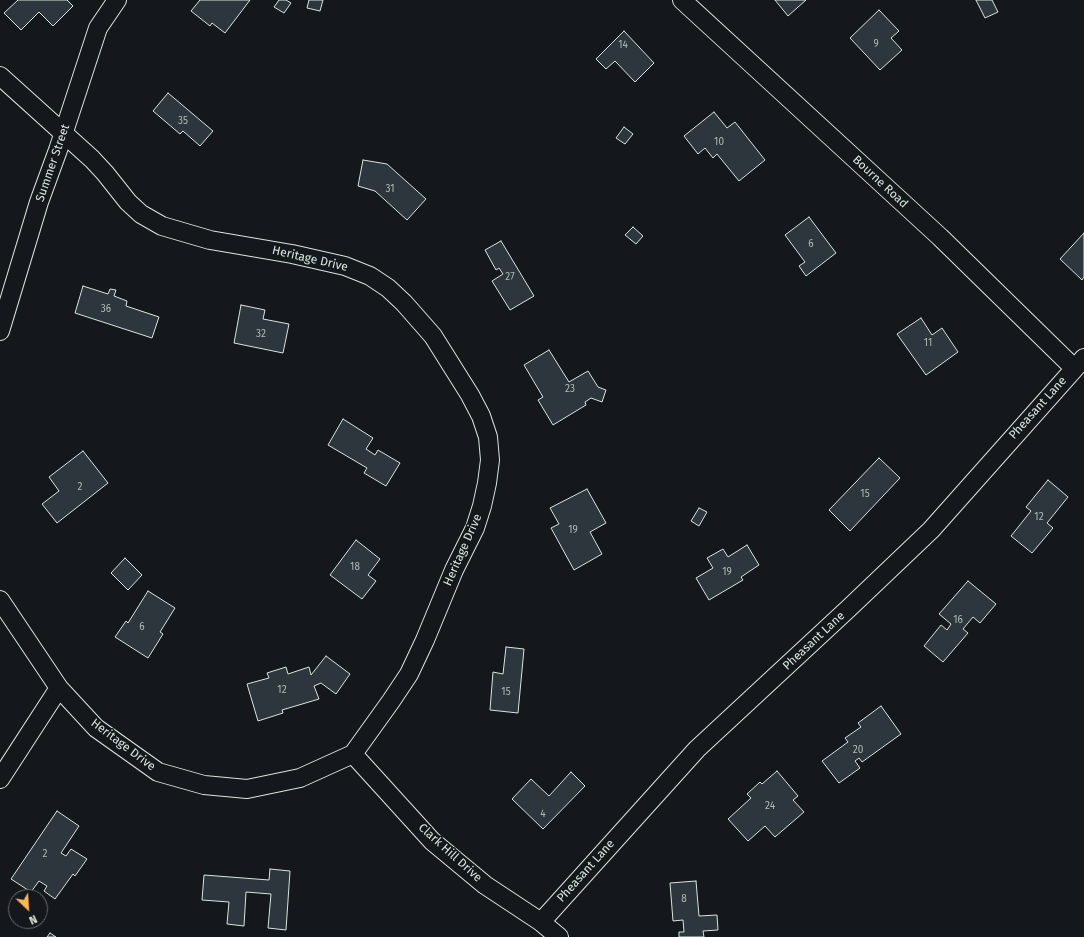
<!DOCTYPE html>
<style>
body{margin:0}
#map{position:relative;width:1084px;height:937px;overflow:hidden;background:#14181c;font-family:"Fira Sans",sans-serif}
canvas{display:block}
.north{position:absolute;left:8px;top:889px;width:40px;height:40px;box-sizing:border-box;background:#14181c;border:1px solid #626a69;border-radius:50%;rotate:155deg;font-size:11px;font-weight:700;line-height:16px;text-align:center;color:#d8e6dc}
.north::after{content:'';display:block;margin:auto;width:14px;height:18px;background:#ffb74d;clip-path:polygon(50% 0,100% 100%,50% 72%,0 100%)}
</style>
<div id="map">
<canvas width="1084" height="937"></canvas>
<div class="north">N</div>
</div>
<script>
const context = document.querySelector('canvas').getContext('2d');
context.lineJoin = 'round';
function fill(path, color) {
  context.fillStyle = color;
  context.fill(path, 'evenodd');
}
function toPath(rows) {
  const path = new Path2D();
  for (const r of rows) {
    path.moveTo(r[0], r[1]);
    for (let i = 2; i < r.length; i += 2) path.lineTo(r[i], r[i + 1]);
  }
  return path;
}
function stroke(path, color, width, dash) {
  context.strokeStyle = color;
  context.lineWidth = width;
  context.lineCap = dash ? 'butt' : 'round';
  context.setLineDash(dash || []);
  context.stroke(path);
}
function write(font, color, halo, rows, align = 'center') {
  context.font = font + ' "Fira Sans",sans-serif';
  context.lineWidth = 3;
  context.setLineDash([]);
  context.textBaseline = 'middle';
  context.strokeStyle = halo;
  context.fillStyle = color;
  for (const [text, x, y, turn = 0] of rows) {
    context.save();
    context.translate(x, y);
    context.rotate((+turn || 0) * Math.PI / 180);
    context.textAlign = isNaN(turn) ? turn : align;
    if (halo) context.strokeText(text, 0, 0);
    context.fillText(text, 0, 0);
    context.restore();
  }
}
const building = toPath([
 [18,0,67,0,73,6,53,26,39,12,21,30,4,13,18,0],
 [200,0,250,0,225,33,212,23,210,26,191,11,200,0],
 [279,0,286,0,291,3,284,13,274,7,279,0],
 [309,0,323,0,320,11,307,8,309,0],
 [775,0,806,0,788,16,775,0],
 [976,0,992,0,998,12,985,18,976,0],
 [879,10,899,31,891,38,902,50,880,70,850,38,879,10],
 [624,31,654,63,635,82,615,61,606,69,596,59,624,31],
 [168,93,213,131,200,146,183,131,180,134,153,111,168,93],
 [714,112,727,128,735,122,765,160,739,181,717,154,713,158,705,148,698,154,684,136,714,112],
 [624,127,633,134,625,144,616,138,624,127],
 [363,160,387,164,426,199,407,220,375,191,358,186,363,160],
 [809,217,836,253,806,276,799,266,805,262,785,235,809,217],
 [633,227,643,236,636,244,625,235,633,227],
 [1084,233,1084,277,1082,280,1060,259,1084,233],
 [501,241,534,296,510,310,492,281,503,274,499,268,496,270,485,250,501,241],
 [83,286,108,294,110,289,116,290,114,296,127,301,126,306,159,317,152,338,75,313,83,286],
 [241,305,265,310,263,319,289,324,283,353,234,343,241,305],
 [921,318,932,335,942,328,958,352,926,375,897,334,921,318],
 [549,350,569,382,588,371,598,387,606,390,602,402,591,398,585,402,586,405,553,425,538,400,543,397,524,365,549,350],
 [343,419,373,438,366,449,375,455,378,450,400,463,386,486,364,473,367,468,328,445,343,419],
 [83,451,108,483,57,523,42,504,59,491,49,477,83,451],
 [879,458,900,478,850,531,829,510,879,458],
 [1048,480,1068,497,1047,523,1053,528,1032,553,1011,536,1031,511,1026,507,1048,480],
 [587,489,606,523,590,532,602,554,574,570,551,528,559,524,550,508,587,489],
 [699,508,707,512,699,526,691,521,699,508],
 [356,540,380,559,368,575,376,581,362,599,330,575,356,540],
 [747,545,759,565,741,577,743,580,709,600,696,578,713,568,707,558,723,549,728,557,747,545],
 [125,558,142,575,128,590,111,573,125,558],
 [968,581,996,604,980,623,973,617,963,629,968,633,943,662,924,646,941,625,947,630,951,624,939,614,968,581],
 [148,591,175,608,160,632,163,634,148,658,115,637,126,621,128,623,148,591],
 [506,647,524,649,518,713,490,710,493,672,503,674,506,647],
 [326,656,350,674,336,694,321,683,314,686,319,699,282,710,283,713,258,721,247,684,269,678,267,673,286,667,288,674,309,667,311,675,326,656],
 [881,706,901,734,862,762,859,758,855,761,860,768,839,783,822,761,848,742,845,738,861,727,858,723,881,706],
 [777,771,798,796,793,800,804,812,775,837,765,826,748,841,728,819,751,798,747,794,760,782,762,784,777,771],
 [571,772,585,786,543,829,512,799,531,779,549,796,571,772],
 [57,811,79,826,61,853,66,856,71,849,87,859,75,876,73,874,55,899,44,891,47,886,39,881,31,892,11,879,57,811],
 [270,869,290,871,286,930,268,928,271,894,246,892,244,926,227,924,229,902,202,900,204,875,269,880,270,869],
 [696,881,699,916,717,915,718,930,703,931,704,937,679,937,679,932,684,932,683,920,673,921,670,883,696,881],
 [50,933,56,937,47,937,50,933]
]);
const minor = toPath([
 [682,0,940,237,1074,368],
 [0,76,92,159,105,173,128,202,141,214,162,226,210,240,292,254,345,266,370,276,388,288,404,303,433,336,470,395,481,416,488,437,490,460,487,483,482,506,475,528,454,570,425,640,409,674,391,701,353,754,300,778,247,789,204,785,158,772,96,728,59,688,0,600],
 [0,331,39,202,58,150,98,28,117,0],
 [353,754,432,841,485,885,541,922,559,937],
 [0,779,59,688],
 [541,922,697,749,848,609,931,530,1084,358]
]);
const numberNames = [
 ["9",876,44],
 ["14",623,45],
 ["35",183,121],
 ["10",719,142],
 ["31",390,189],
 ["6",811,244],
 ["27",510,277],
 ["36",106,309],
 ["32",261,334],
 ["11",928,343],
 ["23",570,389],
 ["2",80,487],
 ["15",865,494],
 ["12",1039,517],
 ["19",573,530],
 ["18",355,567],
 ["19",727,572],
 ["16",958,620],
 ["6",142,627],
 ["12",282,690],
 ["15",506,692],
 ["20",858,750],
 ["24",770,806],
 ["4",543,814],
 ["2",45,854],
 ["8",684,899]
];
const streetNames = [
 ["Summer Street",53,163,-71],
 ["Bourne Road",880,182,43],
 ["Heritage Drive",310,259,13],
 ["Pheasant Lane",1038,408,-48],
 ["Heritage Drive",463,550,-66],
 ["Pheasant Lane",814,641,-43],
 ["Heritage Drive",123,745,37],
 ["Clark Hill Drive",450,853,42],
 ["Pheasant Lane",586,871,-48]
];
fill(building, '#2c363c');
stroke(building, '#d8e6dc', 1);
stroke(minor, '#d8e6dc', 20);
stroke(minor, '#14181c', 18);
write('10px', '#adbab4', null, numberNames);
write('12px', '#d8e6dc', '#14181c', streetNames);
</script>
